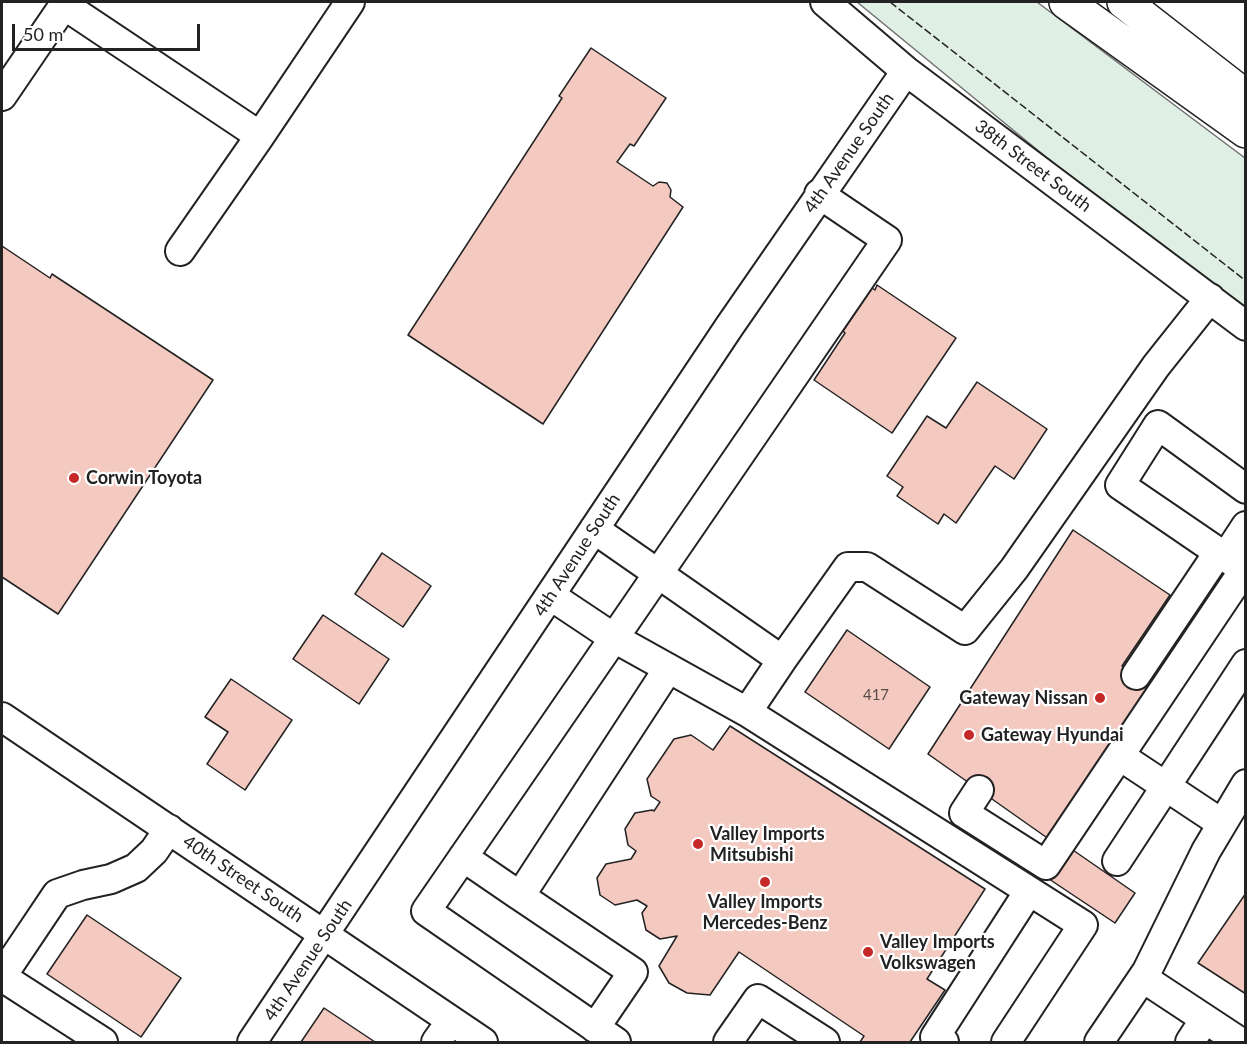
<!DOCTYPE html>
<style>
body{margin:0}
#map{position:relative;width:1247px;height:1044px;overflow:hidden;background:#fff;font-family:Lato,sans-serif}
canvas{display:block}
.frame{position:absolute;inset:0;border:3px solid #222;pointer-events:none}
.scale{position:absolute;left:12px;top:24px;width:188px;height:27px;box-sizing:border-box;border:3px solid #222;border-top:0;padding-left:8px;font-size:18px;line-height:21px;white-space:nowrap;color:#222;-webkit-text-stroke:4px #fff;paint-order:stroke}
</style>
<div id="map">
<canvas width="1247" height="1044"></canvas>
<div class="frame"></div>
<div class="scale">50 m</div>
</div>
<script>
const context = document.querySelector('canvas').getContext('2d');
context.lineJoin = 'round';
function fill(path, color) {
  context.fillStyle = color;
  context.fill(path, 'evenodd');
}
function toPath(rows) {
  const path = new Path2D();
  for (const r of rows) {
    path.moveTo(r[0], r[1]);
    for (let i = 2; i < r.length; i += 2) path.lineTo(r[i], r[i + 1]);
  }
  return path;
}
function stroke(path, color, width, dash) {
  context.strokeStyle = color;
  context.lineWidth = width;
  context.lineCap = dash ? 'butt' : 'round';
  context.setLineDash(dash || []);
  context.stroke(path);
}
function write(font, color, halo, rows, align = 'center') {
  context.font = font + ' Lato,sans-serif';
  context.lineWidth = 4.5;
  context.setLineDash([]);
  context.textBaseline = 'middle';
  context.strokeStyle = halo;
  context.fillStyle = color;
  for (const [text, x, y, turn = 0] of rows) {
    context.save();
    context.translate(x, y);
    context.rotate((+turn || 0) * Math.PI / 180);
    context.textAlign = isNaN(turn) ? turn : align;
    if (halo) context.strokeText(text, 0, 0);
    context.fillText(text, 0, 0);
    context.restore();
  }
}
const green = toPath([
 [857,2,1037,2,1245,158,1245,310,1046,157,857,2]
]);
const building = toPath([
 [591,48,666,98,634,146,630,144,617,162,653,186,659,182,667,183,671,190,670,197,683,207,543,424,408,335,562,98,559,96,591,48],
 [2,246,50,278,52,274,213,380,58,614,2,577,2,246],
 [877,285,956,338,892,433,814,380,845,333,843,331,872,288,875,290,877,285],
 [977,382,1047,429,1014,479,995,466,956,523,944,514,938,524,897,496,903,487,887,476,927,416,946,428,977,382],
 [1073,530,1170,595,1122,666,1152,686,1053,842,928,754,1073,530],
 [382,553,431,586,403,627,355,594,382,553],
 [323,615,389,659,359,704,293,659,323,615],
 [847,630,930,687,889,749,805,692,847,630],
 [231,679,292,720,245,790,207,764,228,732,205,717,231,679],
 [730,726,985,889,927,979,945,990,910,1042,860,1042,864,1036,739,952,710,995,687,993,669,983,659,966,677,936,660,939,646,930,642,913,647,906,637,900,615,905,600,895,597,878,606,864,631,859,636,851,628,845,625,829,635,813,652,810,654,811,660,802,651,796,647,779,674,739,691,735,713,750,730,726],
 [1070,848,1135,893,1115,923,1049,879,1070,848],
 [1246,893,1246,994,1198,963,1246,893],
 [87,915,181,978,141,1037,47,974,87,915],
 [324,1008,375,1042,301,1042,324,1008]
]);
const minor = toPath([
 [825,2,906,71,1246,326],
 [2,96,64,5,260,136,350,2],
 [180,251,260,136],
 [1246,489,1158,425,1120,485,1246,571],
 [594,529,782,660,848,567,867,567,965,630,1014,569,1156,366,1210,298],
 [1225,558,1246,526],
 [551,596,614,638,887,240,819,194],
 [1136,675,1218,553],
 [747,712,782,660],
 [2,717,483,1042],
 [1120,756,1221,823],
 [979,790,964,813,1046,865,1244,570],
 [463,857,520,896,668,669],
 [1117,861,1246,664],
 [520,896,633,972,595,1028],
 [2,976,57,894,83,885,111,879,136,868,154,851,169,829],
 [2,977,103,1042],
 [1143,978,1240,1042],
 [252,1042,729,327,906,71],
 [436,1042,451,1021],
 [616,1042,426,911,614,638,747,712,1083,925,1006,1042],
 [728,1042,758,999,825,1042],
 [944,1042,935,1037,1029,891],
 [1099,1042,1147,971,1206,851,1246,784],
 [1190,1042,1205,1019]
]);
const highway = toPath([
 [1066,2,1246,131],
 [1124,2,1246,97]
]);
const fence = toPath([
 [890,2,1246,281]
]);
const markers = [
 [74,478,6,"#c62828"],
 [1100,698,6,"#c62828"],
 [969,735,6,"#c62828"],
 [698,844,6,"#c62828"],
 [765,882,6,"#c62828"],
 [868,952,6,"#c62828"]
];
const numberNames = [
 ["417",876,695]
];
const streetNames = [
 ["4th Avenue South",849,153,-55],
 ["38th Street South",1033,166,37],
 ["4th Avenue South",577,555,-57],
 ["40th Street South",243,879,34],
 ["4th Avenue South",308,960,-56]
];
const poiNames = [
 ["Corwin Toyota",86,478],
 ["Gateway Nissan",1088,698,"right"],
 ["Gateway Hyundai",981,735],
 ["Valley Imports",710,834],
 ["Mitsubishi",710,855],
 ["Valley Imports",765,902,"center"],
 ["Mercedes-Benz",765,923,"center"],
 ["Valley Imports",880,942],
 ["Volkswagen",880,963]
];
fill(green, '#e0efe3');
stroke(green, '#6f6f6f', 1.5);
fill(building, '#f3c9c0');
stroke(building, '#222', 1.5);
stroke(minor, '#222', 32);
stroke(highway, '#222', 36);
stroke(minor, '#fff', 28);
stroke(highway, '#fff', 33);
stroke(fence, '#222', 1.5, [8, 3]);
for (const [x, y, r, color] of markers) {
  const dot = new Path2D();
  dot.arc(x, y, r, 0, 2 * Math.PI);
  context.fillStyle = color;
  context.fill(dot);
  stroke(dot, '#fff', 2);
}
write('15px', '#564c4a', null, numberNames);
write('18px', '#222', '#fff', streetNames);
write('bold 18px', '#222', '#fff', poiNames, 'left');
</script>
